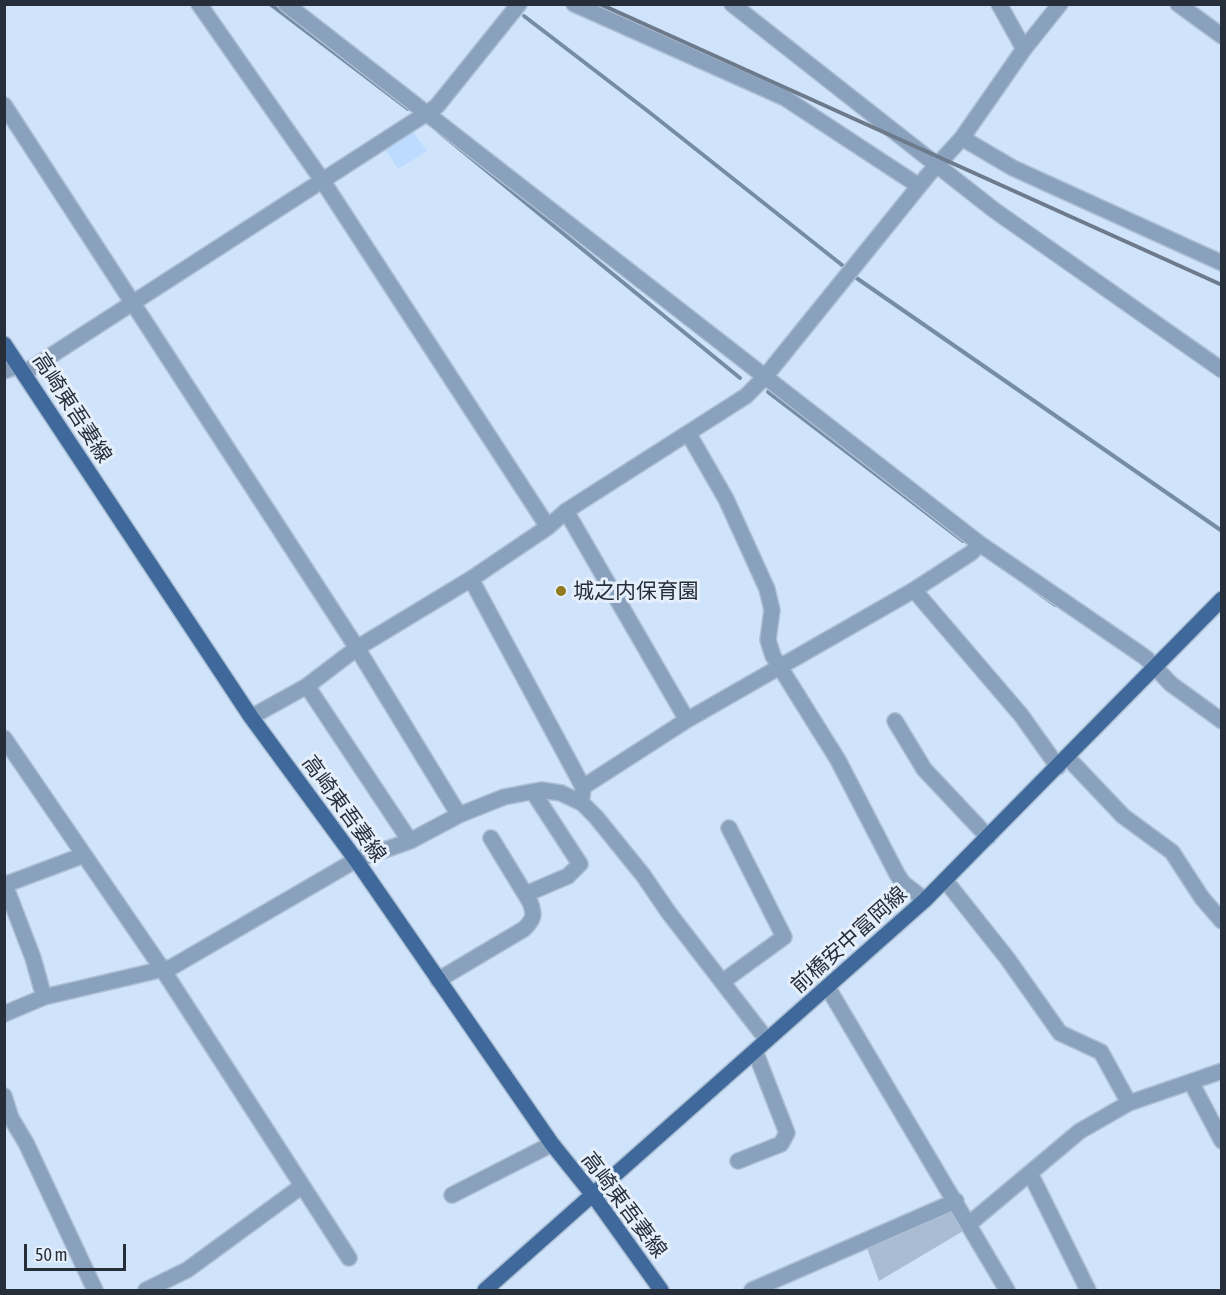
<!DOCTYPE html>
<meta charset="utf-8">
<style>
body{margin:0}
#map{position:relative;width:1226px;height:1295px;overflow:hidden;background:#cfe3fb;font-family:"Asap Condensed",sans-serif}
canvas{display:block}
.frame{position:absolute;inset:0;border:6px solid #252e39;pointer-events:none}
.scale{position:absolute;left:24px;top:1244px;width:102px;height:27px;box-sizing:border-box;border:3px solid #252e39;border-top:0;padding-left:8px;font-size:18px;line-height:21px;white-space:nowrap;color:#252e39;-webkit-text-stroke:4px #e5effb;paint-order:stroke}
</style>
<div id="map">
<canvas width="1226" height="1295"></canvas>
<div class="frame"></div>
<div class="scale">50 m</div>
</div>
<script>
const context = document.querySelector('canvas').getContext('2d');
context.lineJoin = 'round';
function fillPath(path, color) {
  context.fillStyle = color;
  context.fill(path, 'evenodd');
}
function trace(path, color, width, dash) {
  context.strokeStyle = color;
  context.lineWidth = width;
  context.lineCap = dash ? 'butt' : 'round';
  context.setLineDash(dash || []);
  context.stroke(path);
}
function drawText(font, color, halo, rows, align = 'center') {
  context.font = font + ' "Asap Condensed","Noto Sans JP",sans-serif';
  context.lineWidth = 6;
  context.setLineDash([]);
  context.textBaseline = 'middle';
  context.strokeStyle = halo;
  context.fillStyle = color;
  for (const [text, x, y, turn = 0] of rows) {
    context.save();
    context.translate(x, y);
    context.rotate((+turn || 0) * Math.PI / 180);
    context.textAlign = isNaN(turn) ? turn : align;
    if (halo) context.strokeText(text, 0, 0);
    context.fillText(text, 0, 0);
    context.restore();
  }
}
const built = new Path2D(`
 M 413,132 L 427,151 L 398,169 L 385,149 Z`);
const green = new Path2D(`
 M 953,1209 L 965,1230 L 879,1281 L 867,1248 Z`);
const stream = new Path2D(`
 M 270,4 L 408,109
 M 524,16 L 649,112 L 847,269
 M 439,132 L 740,378
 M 855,277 L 1222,531
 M 768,392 L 963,541
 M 1026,584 L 1055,605`);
const minor = new Path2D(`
 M 199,4 L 322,180 L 548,527
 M 286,4 L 980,544 L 1136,651 L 1146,658 L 1171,684 L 1222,721
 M 574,4 L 785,98 L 919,186
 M 732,4 L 994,210 L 1222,370
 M 999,4 L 1024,49
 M 1178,4 L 1222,36
 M 4,105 L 357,648 L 459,815
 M 962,138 L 1013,168 L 1222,263
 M 4,371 L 19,366
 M 24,373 L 427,113 L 437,106 L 519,4
 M 688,433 L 726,499 L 767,589 L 772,610 L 768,640 L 773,656 L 838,760 L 897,874 L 903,883 L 925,900
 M 566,511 L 687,720
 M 471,579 L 583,787 L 582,797
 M 914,590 L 1021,715 L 1058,767
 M 307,686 L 410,841
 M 251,717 L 307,686 L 357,648 L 471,579 L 548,527 L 566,511 L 746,396 L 764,378 L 928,175 L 962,138 L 1024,49 L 1060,4
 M 895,721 L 924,769 L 988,837
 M 4,738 L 163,970 L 349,1258
 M 1067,757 L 1123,816 L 1172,852 L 1202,898 L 1222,921
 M 583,787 L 687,720 L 914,590 L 971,553 L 980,544
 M 945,880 L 1007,958 L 1060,1033 L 1101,1052 L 1129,1103
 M 4,885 L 84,855
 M 5,885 L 33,958 L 44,997
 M 526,894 L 568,876 L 580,864 L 533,792
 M 438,980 L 524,929 C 534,919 535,915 530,902 L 491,838
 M 722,982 L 784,937 L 729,828
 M 828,988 L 1007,1290
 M 4,1014 L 44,997 L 172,967 L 356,860 L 410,841 L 459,815 L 504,797 L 541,790 L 561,793 L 582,803 L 596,817 L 643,875 L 669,913 L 767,1040
 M 1191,1082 L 1222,1141
 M 4,1096 L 11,1118 L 26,1143 L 95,1290
 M 738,1161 L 781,1144 L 787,1133 L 755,1051
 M 1030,1173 L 1088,1290
 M 452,1195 L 552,1144
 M 969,1224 L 1080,1131 L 1129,1103 L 1222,1071
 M 146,1290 L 187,1270 L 302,1186
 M 752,1290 L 956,1201`);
const major = new Path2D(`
 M 4,344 L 251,717 L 356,860 L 552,1144 L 593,1195 L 661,1290
 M 485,1290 L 925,900 L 1222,599`);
const rail = new Path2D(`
 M 600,4 L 1222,285`);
const markers = [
 [561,591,6,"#917a20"]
];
const streetNames = [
 ["高崎東吾妻線",72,408,57],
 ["高崎東吾妻線",344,809,54],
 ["前橋安中富岡線",849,940,-42],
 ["高崎東吾妻線",624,1205,53]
];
const poiNames = [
 ["城之内保育園",573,591]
];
fillPath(built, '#bddbfe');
fillPath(green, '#a9bcd2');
trace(stream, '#758ba6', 4);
trace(minor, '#adbfd4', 18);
trace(major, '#adbfd4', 18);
trace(minor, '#89a1bc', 15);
trace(major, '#3e699a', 15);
trace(rail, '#6d7a8b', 4);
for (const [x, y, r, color] of markers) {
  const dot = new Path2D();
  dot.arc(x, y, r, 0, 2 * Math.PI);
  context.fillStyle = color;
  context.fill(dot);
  trace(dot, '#e5effb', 2);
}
drawText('21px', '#252e39', '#e5effb', streetNames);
drawText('21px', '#252e39', '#e5effb', poiNames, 'left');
</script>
